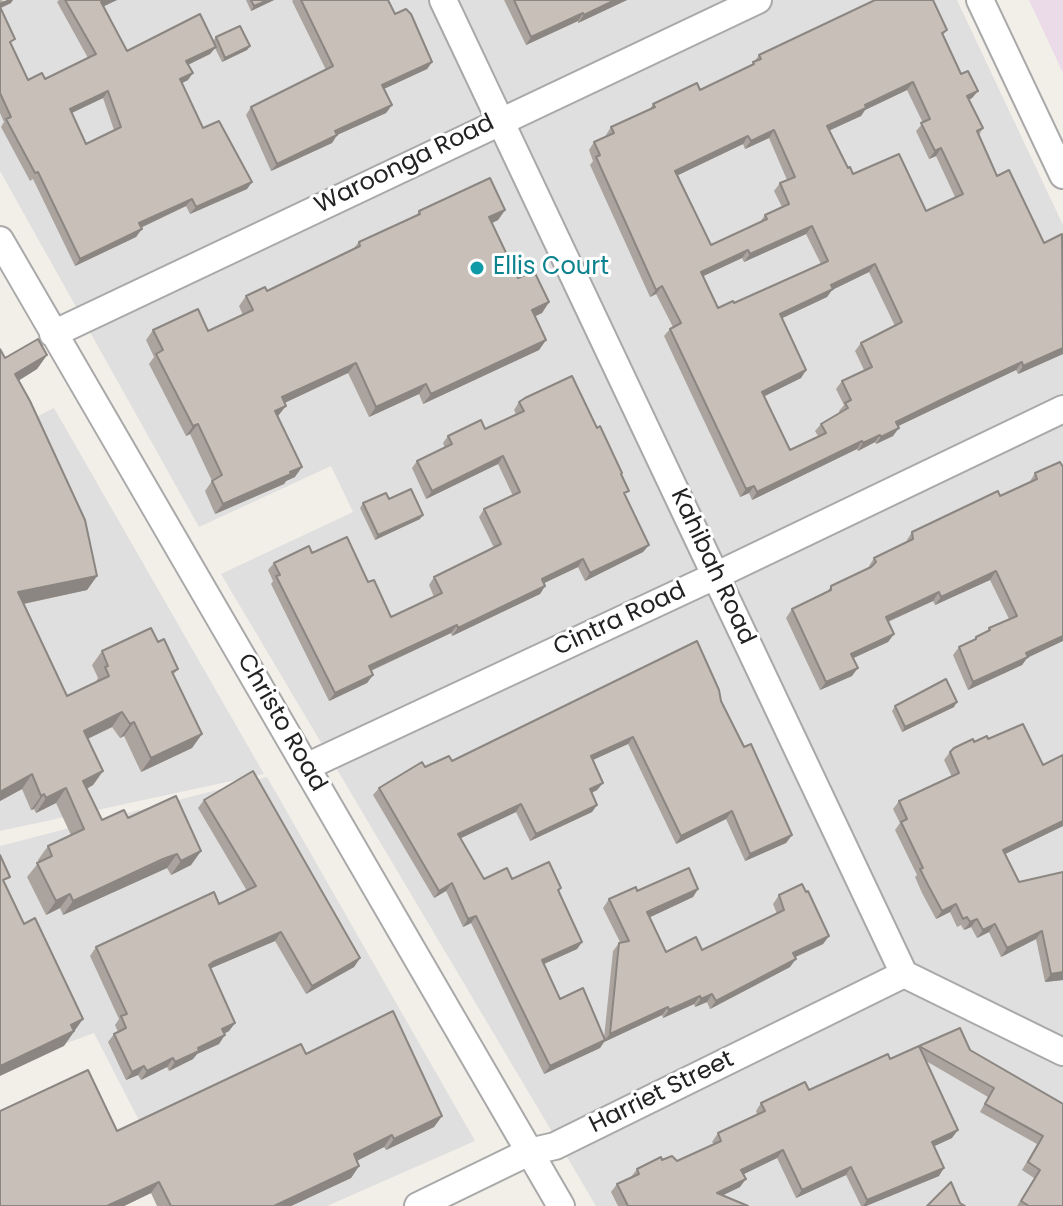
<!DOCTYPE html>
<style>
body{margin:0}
canvas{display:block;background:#f2efe9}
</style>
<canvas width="1063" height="1206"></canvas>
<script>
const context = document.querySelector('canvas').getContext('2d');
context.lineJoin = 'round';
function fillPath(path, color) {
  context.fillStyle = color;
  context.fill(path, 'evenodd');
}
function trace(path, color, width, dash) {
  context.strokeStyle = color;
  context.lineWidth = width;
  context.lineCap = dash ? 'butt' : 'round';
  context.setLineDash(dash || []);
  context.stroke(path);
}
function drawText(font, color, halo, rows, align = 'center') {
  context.font = font + ' Poppins,sans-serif';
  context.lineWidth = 6;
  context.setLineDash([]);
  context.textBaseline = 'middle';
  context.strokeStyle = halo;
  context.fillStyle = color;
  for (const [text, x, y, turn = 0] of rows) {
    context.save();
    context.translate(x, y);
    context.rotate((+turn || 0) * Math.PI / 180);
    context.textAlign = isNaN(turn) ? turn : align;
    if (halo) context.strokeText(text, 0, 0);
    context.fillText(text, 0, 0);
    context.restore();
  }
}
const residential = new Path2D(`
 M 0,0 L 957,0 L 1063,225 L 1063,1206 L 596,1206 L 221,574 L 353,512 L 331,466 L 199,527 L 0,171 Z
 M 54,408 L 264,774 L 0,831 L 0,435 Z
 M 267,777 L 475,1141 L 327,1206 L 183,1206 L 94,1033 L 0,1068 L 0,846 Z`);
const industrial = new Path2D(`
 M 1029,0 L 1063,0 L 1063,73 Z`);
const street = new Path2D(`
 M 443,0 L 904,974 L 1063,1052
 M 980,0 L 1063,175
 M 0,240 L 561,1206
 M 53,334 L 758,0
 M 306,767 L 717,575 L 1063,409
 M 418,1206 L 529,1152 L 555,1146 L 904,974`);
const wall = new Path2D(`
 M 0,0 L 11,3 L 1,8 L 11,45 L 28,80 L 45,79 L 88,58 L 57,2 L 59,0 L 117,0 L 104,6 L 127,51 L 213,41 L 216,37 L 250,46 L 247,50 L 222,62 L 215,48 L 210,54 L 188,65 L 188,80 L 182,83 L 203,128 L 252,182 L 247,189 L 190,214 L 186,206 L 141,228 L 136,237 L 75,266 L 33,179 L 30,181 L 1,127 L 4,122 L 0,113 ZM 103,98 L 114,130 L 86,144 L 72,113 Z
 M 246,0 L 274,0 L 251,11 Z
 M 293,0 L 388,0 L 395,14 L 432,62 L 427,69 L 384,89 L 392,105 L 386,113 L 337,135 L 332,143 L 271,171 L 246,115 L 251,107 L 326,70 L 292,1 Z
 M 504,0 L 627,0 L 578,23 L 578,21 L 526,45 Z
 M 947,30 L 943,35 L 961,74 L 978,91 L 972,98 L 969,100 L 983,128 L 979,135 L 1063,354 L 1018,374 L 1016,370 L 944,404 L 898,426 L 893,436 L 876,444 L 875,442 L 858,451 L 857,449 L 752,500 L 749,493 L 740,497 L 664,336 L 670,329 L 673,327 L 656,294 L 650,297 L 590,165 L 593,161 L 589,150 L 594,142 L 606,136 L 606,135 L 611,127 L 650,109 L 653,104 L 700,90 L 751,66 L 759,55 ZM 907,90 L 923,123 L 916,131 L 929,159 L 936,156 L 955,197 L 926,211 L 853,174 L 848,168 L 829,130 L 861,116 L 865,110 ZM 769,138 L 787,180 L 780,183 L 774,191 L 782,207 L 765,215 L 760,222 L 711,245 L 678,175 L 743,144 L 745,149 ZM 806,234 L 821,264 L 734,303 L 718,308 L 703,276 L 742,258 L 744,262 ZM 869,272 L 895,326 L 861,343 L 855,351 L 864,370 L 842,381 L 836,389 L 844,405 L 839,411 L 840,413 L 821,424 L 815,431 L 818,436 L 790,450 L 764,396 L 801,378 L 806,370 L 782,318 L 827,297 L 832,290 Z
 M 505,210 L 498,220 L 492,223 L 518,278 L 549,302 L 542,313 L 535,316 L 546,340 L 539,350 L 423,404 L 419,394 L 369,417 L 348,373 L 284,403 L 278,416 L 295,477 L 286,481 L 284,484 L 215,514 L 205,491 L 212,481 L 190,434 L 186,436 L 149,364 L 154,357 L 146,340 L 153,330 L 208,331 L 243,315 L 239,306 L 246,296 L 267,291 L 354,248 L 359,242 L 416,216 L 419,211 Z
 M 0,349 L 5,358 L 47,355 L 37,369 L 18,381 L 97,576 L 87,590 L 24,604 L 67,696 L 95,683 L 98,678 L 92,665 L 102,651 L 158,642 L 178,669 L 173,675 L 202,734 L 192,748 L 141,772 L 124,736 L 120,738 L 112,727 L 88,739 L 103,771 L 93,785 L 87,789 L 102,820 L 128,818 L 201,851 L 191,865 L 171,875 L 167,868 L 63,915 L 60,908 L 46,915 L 27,877 L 39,862 L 38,860 L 48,846 L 71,835 L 56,803 L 36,813 L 34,809 L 31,810 L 22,789 L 0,801 Z
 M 519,402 L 597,428 L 622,473 L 621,475 L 625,496 L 649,545 L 643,552 L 585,581 L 578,567 L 544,583 L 545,586 L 540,594 L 452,636 L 451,633 L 371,671 L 373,675 L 367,683 L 329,701 L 271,584 L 273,581 L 268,570 L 274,563 L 312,553 L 368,582 L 391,617 L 434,597 L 429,585 L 434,577 L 494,548 L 479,517 L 484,509 L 513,496 L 498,464 L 426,499 L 412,468 L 417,461 L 445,448 L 443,443 L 448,436 L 485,429 L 516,414 L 514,410 Z
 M 1060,462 L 1027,658 L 1022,665 L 968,690 L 953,655 L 959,647 L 973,641 L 976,637 L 987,632 L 989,628 L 1009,619 L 990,580 L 935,605 L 933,601 L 888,622 L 894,634 L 888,642 L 853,658 L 852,676 L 820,690 L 786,618 L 792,609 L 827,592 L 831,586 L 869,568 L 869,566 L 874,558 L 907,542 L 907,540 L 912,532 L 1029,483 L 1035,473 Z
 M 389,499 L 420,519 L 375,540 L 360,508 L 363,503 Z
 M 721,701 L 792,835 L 786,843 L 745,861 L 726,819 L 676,844 L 628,744 L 593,760 L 603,783 L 597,790 L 592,793 L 597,805 L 592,812 L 530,841 L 516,812 L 460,838 L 484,879 L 512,879 L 561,888 L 559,891 L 582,942 L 577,949 L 544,964 L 560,999 L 604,1038 L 613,951 L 620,942 L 603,908 L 609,899 L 637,891 L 698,889 L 693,897 L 650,917 L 666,952 L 702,950 L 777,914 L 773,904 L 779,895 L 829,936 L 823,944 L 795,957 L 790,967 L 710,1009 L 707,1002 L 695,1007 L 694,1004 L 663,1018 L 662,1015 L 604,1042 L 600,1048 L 544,1074 L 471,923 L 463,927 L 446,891 L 434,898 L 373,795 L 379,788 L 425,767 Z
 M 895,706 L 954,707 L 902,732 L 892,711 Z
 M 988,739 L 1043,765 L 1063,755 L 1063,826 L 1005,854 L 1019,882 L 1063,980 L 1045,982 L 1036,939 L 1001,957 L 989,932 L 977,938 L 971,927 L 964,930 L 961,925 L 957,927 L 950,912 L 936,919 L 922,893 L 915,877 L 917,875 L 895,830 L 900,823 L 893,809 L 899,801 L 952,777 L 944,760 L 950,752 L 974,742 Z
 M 204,800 L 360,958 L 354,967 L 306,994 L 275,941 L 211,968 L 235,1023 L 229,1031 L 224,1034 L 219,1044 L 197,1054 L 193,1059 L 169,1071 L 167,1067 L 141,1080 L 138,1075 L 126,1080 L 108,1042 L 114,1034 L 118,1032 L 115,1025 L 119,1019 L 90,956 L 96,947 L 219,904 L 247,891 L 198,808 Z
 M 960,1028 L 970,1050 L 1063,1104 L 1063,1206 L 1017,1206 L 1034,1178 L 1022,1170 L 1037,1144 L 980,1112 L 988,1097 L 926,1061 L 952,1138 L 934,1146 L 939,1176 L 866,1206 L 861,1206 L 846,1175 L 796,1198 L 777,1158 L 743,1174 L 740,1187 L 723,1195 L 748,1206 L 618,1206 L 611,1192 L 617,1184 L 631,1177 L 637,1169 L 662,1160 L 677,1161 L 714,1144 L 712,1142 L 718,1133 L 757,1114 L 756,1111 L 761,1103 L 809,1090 L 890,1059 Z
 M 306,1054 L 442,1116 L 434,1127 L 386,1150 L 384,1147 L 357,1161 L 359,1166 L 351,1178 L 291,1206 L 157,1206 L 151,1193 L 124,1206 L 0,1206 L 117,1131 Z`);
const shadedWall = new Path2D(`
 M 7,0 L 13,0 L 11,3 L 0,8 L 0,3 Z
 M 106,0 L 117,0 L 96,10 L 101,2 Z
 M 268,0 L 274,0 L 251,11 L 254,6 Z
 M 615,0 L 627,0 L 578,23 L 584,15 Z
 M 583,13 L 578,21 L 526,45 L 531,37 Z
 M 250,46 L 247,50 L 222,62 L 225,58 Z
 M 216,47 L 210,54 L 181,68 L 186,61 Z
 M 432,62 L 427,69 L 377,92 L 382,85 Z
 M 193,73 L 188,80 L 174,87 L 180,79 Z
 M 913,82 L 907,90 L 865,110 L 861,116 L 822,134 L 827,126 L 865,105 Z
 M 108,91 L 103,98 L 65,116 L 70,109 Z
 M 978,91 L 972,98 L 962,104 L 967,96 Z
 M 392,105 L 386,113 L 337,135 L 332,143 L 271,171 L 277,164 L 335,131 Z
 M 774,130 L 769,138 L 745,149 L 751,141 Z
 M 748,136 L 743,144 L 670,179 L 675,171 Z
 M 941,148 L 936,156 L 929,159 L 935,151 Z
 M 252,182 L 247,189 L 190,214 L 196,207 Z
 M 192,199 L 186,206 L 133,231 L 139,223 Z
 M 505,210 L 498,220 L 482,228 L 489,217 Z
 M 812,226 L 806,234 L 744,262 L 750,254 Z
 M 142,229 L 136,237 L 75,266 L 80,259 Z
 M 748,250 L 742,258 L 695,280 L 701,272 Z
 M 875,264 L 869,272 L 832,290 L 827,297 L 774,322 L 780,314 L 831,285 Z
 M 662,286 L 656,294 L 650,297 L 656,290 Z
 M 549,302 L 542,313 L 525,321 L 532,310 Z
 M 546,340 L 539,350 L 423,404 L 431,394 Z
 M 1063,348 L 1063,354 L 1018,374 L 1023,366 Z
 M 47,355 L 37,369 L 5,389 L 15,374 Z
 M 1022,362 L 1016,370 L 890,430 L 896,422 Z
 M 356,363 L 348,373 L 274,408 L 282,397 Z
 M 806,370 L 801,378 L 757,400 L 762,392 Z
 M 426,384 L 419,394 L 369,417 L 376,407 Z
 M 286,406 L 278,416 L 268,421 L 275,411 Z
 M 198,424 L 190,434 L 186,436 L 193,426 Z
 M 899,428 L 893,436 L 876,444 L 881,437 Z
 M 880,435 L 875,442 L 858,451 L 863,443 Z
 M 862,441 L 857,449 L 752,500 L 757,492 Z
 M 503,456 L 498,464 L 426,499 L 432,491 Z
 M 302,467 L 295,477 L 286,481 L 284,484 L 215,514 L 223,504 Z
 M 754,486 L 749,493 L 740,497 L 746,489 Z
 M 423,515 L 420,519 L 375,540 L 378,535 Z
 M 649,545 L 643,552 L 585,581 L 590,573 Z
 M 583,559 L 578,567 L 536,587 L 542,579 Z
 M 996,571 L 990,580 L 935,605 L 941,597 Z
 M 97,576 L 87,590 L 8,607 L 18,592 Z
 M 545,586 L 540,594 L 452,636 L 458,628 Z
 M 939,592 L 933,601 L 880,625 L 886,617 Z
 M 457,625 L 451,633 L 363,674 L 369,666 Z
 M 894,634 L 888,642 L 845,662 L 851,654 Z
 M 1063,636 L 1063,641 L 1027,658 L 1022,665 L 968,690 L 973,682 L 1026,653 Z
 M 858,668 L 852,676 L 820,690 L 826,682 Z
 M 373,675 L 367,683 L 329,701 L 335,693 Z
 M 957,702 L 954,707 L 902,732 L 905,727 Z
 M 122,712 L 112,727 L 74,745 L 84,731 Z
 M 134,722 L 124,736 L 120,738 L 130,724 Z
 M 202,734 L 192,748 L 141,772 L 151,758 Z
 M 633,737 L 628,744 L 586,763 L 591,756 Z
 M 103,771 L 93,785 L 73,795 L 83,781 Z
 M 32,774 L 22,789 L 0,801 L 0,792 Z
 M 603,783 L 597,790 L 584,796 L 590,789 Z
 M 66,788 L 56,803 L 36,813 L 46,798 Z
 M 44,794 L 34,809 L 31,810 L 41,796 Z
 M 521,804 L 516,812 L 453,842 L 458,834 Z
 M 597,805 L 592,812 L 530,841 L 536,834 Z
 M 732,811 L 726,819 L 676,844 L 681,836 Z
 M 1063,821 L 1063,826 L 997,858 L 1003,850 Z
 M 792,835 L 786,843 L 745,861 L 750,854 Z
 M 201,851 L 191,865 L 171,875 L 181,861 Z
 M 177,854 L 167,868 L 63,915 L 73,901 Z
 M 452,883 L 446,891 L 434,898 L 439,891 Z
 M 698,889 L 693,897 L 642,921 L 647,912 Z
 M 70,894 L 60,908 L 46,915 L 56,901 Z
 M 956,904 L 950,912 L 936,919 L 942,911 Z
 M 476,916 L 471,923 L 463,927 L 468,919 Z
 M 977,919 L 971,927 L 964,930 L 970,922 Z
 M 995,924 L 989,932 L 977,938 L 983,930 Z
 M 1042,931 L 1036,939 L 1001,957 L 1007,948 Z
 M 281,932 L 275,941 L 207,970 L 213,962 Z
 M 829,936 L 823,944 L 787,961 L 793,953 Z
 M 582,942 L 577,949 L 537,967 L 542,960 Z
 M 360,958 L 354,967 L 306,994 L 312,986 Z
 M 796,959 L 790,967 L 710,1009 L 716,1001 Z
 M 1063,972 L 1063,980 L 1045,982 L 1051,974 Z
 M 712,994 L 707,1002 L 695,1007 L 701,999 Z
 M 700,996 L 694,1004 L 663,1018 L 669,1010 Z
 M 668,1007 L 662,1015 L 604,1042 L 600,1048 L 544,1074 L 550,1066 L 605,1040 L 610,1034 Z
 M 83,1019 L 64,1046 L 0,1076 L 0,1066 Z
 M 235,1023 L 229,1031 L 216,1037 L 222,1029 Z
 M 225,1035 L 219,1044 L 197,1054 L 193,1059 L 169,1071 L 175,1062 L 198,1048 Z
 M 173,1058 L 167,1067 L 141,1080 L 147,1071 Z
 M 144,1066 L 138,1075 L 126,1080 L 132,1072 Z
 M 442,1116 L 434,1127 L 386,1150 L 394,1139 Z
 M 958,1130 L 952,1138 L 926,1150 L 932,1142 Z
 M 392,1135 L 384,1147 L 346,1166 L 354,1154 Z
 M 783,1150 L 777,1158 L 736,1178 L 741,1170 Z
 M 359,1166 L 351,1178 L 291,1206 L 274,1206 Z
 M 851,1167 L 846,1175 L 796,1198 L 802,1190 Z
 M 944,1168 L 939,1176 L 866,1206 L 863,1206 L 867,1200 Z
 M 746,1179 L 740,1187 L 711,1201 L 717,1193 Z
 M 159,1182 L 151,1193 L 124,1206 L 107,1206 Z`);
const building = new Path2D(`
 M 65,0 L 106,0 L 101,2 L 127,51 L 200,14 L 216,47 L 186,61 L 193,73 L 180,79 L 203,128 L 219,121 L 252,182 L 196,207 L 192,199 L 139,223 L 142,229 L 80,259 L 38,172 L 35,173 L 6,119 L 11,117 L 0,93 L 0,7 L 15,39 L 10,42 L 28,80 L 42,73 L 45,79 L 96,54 ZM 108,91 L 121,127 L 86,144 L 70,109 Z
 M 251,0 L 268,0 L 254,6 Z
 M 301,0 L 388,0 L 395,14 L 406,9 L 411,14 L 432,62 L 382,85 L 392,105 L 335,131 L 337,135 L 277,164 L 251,107 L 333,66 Z
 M 514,0 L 615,0 L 584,15 L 583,13 L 531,37 Z
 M 875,0 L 933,0 L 947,30 L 942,33 L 961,74 L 968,71 L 978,91 L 967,96 L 983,128 L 977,131 L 997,176 L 1009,170 L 1044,243 L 1062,234 L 1063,348 L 1023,366 L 1022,362 L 949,396 L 896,422 L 899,428 L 881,437 L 880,435 L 863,443 L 862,441 L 757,492 L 754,486 L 746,489 L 670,329 L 681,323 L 662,286 L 656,290 L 596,157 L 600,155 L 594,142 L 614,133 L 611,127 L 655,107 L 653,104 L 697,83 L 700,90 L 754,64 L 753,62 L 761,59 L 759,55 ZM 913,82 L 930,119 L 921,123 L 935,151 L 941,148 L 963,194 L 926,211 L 899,154 L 853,174 L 850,167 L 848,168 L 827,126 L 866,108 L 865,105 ZM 774,130 L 795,177 L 780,183 L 789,204 L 765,215 L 767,219 L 711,245 L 675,171 L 748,136 L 751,141 ZM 812,226 L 828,261 L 734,303 L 733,301 L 718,308 L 701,272 L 748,250 L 750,254 ZM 875,264 L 902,322 L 861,343 L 872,367 L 842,381 L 851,400 L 845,403 L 848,408 L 821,424 L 826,433 L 790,450 L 762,392 L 806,370 L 780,314 L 833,289 L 831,285 Z
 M 240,26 L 250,46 L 225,58 L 216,37 Z
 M 490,178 L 505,210 L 489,217 L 518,278 L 534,271 L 549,302 L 532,310 L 546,340 L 431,394 L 426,384 L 376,407 L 356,363 L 282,397 L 286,406 L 275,411 L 302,467 L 290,472 L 291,474 L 223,504 L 212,481 L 222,475 L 198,424 L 193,426 L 156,354 L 163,350 L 153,330 L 198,309 L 208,331 L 253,310 L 246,296 L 265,287 L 267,291 L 360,246 L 359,242 L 420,214 L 419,211 Z
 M 38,339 L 47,355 L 15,374 L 30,401 L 85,520 L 97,576 L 18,592 L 67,696 L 109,676 L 105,667 L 108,666 L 102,651 L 151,628 L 158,642 L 164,639 L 178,669 L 172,672 L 202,734 L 151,758 L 134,722 L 130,724 L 122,712 L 84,731 L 103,771 L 83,781 L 102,820 L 124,810 L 128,818 L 176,796 L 201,851 L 181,861 L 177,854 L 163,859 L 73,901 L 70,894 L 56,901 L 37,863 L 52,856 L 48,846 L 84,829 L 66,788 L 46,798 L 44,794 L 41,796 L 32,774 L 0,792 L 0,349 L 5,358 Z
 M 572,376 L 597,428 L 600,426 L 622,473 L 621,474 L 629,491 L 624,493 L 649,545 L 590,573 L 583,559 L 542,579 L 545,586 L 458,628 L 457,625 L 369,666 L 373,675 L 335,693 L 276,576 L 280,575 L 274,563 L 309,546 L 312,553 L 347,537 L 368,582 L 374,580 L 391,617 L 442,593 L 434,577 L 501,544 L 484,509 L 520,492 L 503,456 L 432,491 L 417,461 L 452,444 L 448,436 L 481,420 L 485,429 L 524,411 L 519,402 L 525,398 Z
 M 1060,462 L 1063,467 L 1063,636 L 1026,653 L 1028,657 L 973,682 L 959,647 L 976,639 L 976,637 L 990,630 L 989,628 L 1017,616 L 996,571 L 941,597 L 939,592 L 886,617 L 894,634 L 851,654 L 858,668 L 826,682 L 792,609 L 831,590 L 831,586 L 871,567 L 876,562 L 874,558 L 913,539 L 912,532 L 998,491 L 1000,496 L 1037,479 L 1035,473 Z
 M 411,489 L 423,515 L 378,535 L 363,503 L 386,493 L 389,499 Z
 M 697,641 L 719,690 L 721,701 L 744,747 L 751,744 L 792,835 L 750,854 L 732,811 L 681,836 L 633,737 L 591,756 L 603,783 L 590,789 L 597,805 L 536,834 L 521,804 L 458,834 L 484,879 L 507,868 L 512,879 L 549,862 L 561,888 L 558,890 L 582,942 L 542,960 L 560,999 L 583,988 L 605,1040 L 550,1066 L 476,916 L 468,919 L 452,883 L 439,891 L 379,788 L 422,762 L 425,767 L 449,756 L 452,761 Z
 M 946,679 L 957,702 L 905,727 L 895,706 Z
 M 1023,724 L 1043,765 L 1063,755 L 1063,821 L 1003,850 L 1019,882 L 1063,872 L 1063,972 L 1051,974 L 1042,931 L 1007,948 L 995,924 L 983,930 L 977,919 L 970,922 L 967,917 L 963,919 L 956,904 L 942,911 L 928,885 L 920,869 L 923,868 L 901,822 L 907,819 L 899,801 L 959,773 L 950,752 L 954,748 L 973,739 L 974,742 L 987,736 L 988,739 Z
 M 253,771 L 360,958 L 312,986 L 281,932 L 213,962 L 209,965 L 235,1023 L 222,1029 L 225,1035 L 198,1048 L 199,1051 L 175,1062 L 173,1058 L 147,1071 L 144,1066 L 132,1072 L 114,1034 L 126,1028 L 121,1016 L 127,1014 L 96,947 L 214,892 L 219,904 L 256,886 L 204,800 Z
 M 0,855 L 10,877 L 3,880 L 24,924 L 35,918 L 83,1019 L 71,1025 L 74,1031 L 0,1066 Z
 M 689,868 L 698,889 L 647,912 L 666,952 L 696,937 L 702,950 L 784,910 L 779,895 L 802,884 L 806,892 L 808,891 L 829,936 L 793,953 L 796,959 L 716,1001 L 712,994 L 701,999 L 700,996 L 669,1010 L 668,1007 L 610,1034 L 619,943 L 629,941 L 609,899 L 636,887 L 637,891 Z
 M 393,1011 L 442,1116 L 394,1139 L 392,1135 L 354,1154 L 359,1166 L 274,1206 L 171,1206 L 159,1182 L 107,1206 L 0,1206 L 0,1111 L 88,1070 L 117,1131 L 301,1044 L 306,1054 Z
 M 960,1028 L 970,1050 L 1063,1104 L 1063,1206 L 1029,1206 L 1021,1201 L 1040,1170 L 1028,1162 L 1043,1136 L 985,1104 L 994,1088 L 919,1046 Z
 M 919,1046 L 958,1130 L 932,1142 L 944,1168 L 867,1200 L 851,1167 L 802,1190 L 783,1150 L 741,1170 L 746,1179 L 717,1193 L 748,1206 L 628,1206 L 617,1184 L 639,1174 L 637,1169 L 661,1157 L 662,1160 L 672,1156 L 677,1161 L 721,1141 L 718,1133 L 765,1111 L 761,1103 L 805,1082 L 809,1090 L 888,1054 L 890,1059 Z
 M 951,1182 L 960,1203 L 965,1206 L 927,1206 Z`);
const markers = [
 [477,268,8,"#0f9aa8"]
];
const streetNames = [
 ["Waroonga Road",405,165,-26],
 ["Kahibah Road",712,567,65],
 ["Cintra Road",620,620,-25],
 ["Christo Road",281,723,60],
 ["Harriet Street",662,1093,-26]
];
const cultureNames = [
 ["Ellis Court",493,268]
];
fillPath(residential, '#e0dfdf');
fillPath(industrial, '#ebdbe8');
trace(street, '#a9a9a9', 30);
trace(street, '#fff', 26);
fillPath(wall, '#aba49e');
fillPath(shadedWall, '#8b8681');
fillPath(building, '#c7bfb8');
trace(building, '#8b8681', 2);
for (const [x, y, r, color] of markers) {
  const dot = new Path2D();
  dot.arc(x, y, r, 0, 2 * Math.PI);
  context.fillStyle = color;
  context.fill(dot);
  trace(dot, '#fff', 3);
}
drawText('24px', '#222', '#fff', streetNames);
drawText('24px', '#0d838f', '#fff', cultureNames, 'left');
</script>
